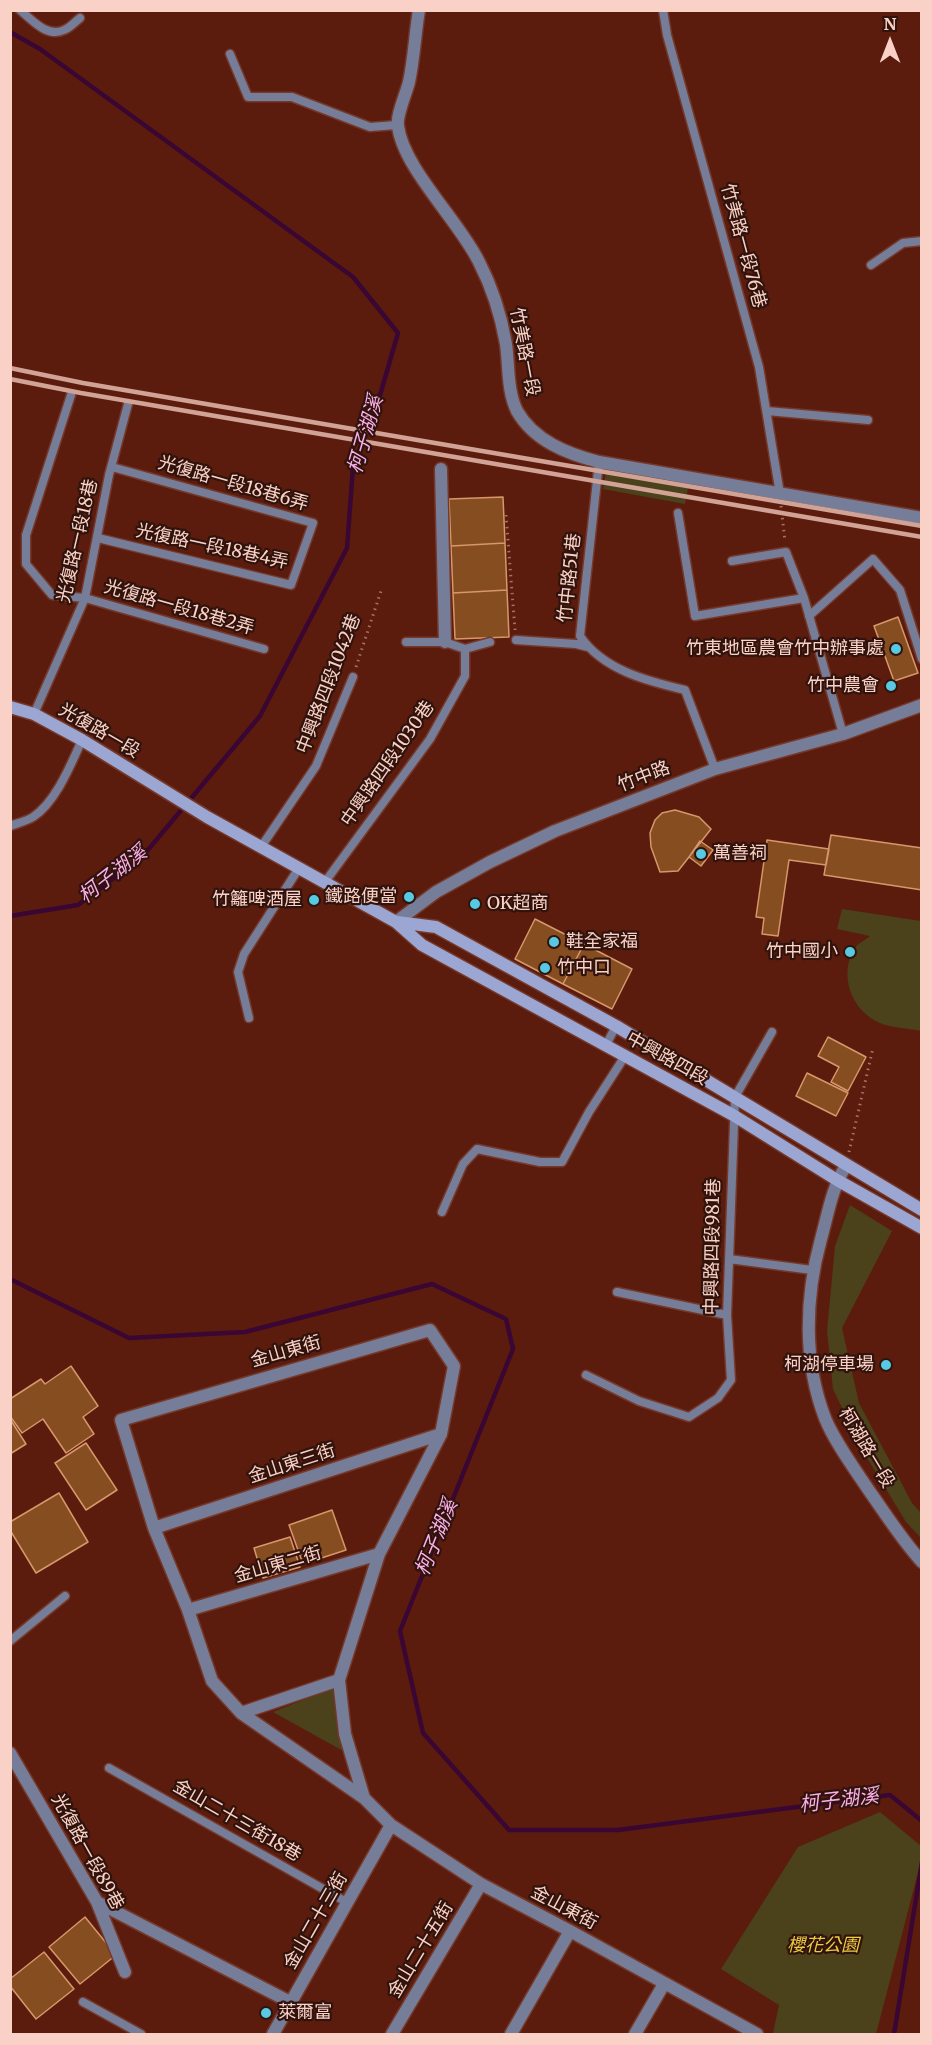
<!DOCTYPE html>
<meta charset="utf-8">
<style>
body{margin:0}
#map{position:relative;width:932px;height:2045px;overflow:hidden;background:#5c1c0d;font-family:Merriweather,serif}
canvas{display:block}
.frame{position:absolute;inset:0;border:12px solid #fad1c6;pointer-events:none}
.north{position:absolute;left:860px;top:12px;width:60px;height:60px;-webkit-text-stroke:4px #2f130c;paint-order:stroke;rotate:0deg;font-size:16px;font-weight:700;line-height:24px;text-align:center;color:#fad1c6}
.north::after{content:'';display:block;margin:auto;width:21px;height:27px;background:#fad1c6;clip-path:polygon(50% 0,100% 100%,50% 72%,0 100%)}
</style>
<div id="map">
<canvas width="932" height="2045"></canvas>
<div class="frame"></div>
<div class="north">N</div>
</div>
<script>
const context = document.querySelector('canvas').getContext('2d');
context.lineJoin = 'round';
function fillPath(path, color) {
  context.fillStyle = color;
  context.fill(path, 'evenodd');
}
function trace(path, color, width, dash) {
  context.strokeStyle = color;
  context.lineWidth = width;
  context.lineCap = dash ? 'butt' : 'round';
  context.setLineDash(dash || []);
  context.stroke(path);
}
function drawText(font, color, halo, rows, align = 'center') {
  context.font = font + ' Merriweather,"Noto Sans TC",serif';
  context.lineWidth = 4.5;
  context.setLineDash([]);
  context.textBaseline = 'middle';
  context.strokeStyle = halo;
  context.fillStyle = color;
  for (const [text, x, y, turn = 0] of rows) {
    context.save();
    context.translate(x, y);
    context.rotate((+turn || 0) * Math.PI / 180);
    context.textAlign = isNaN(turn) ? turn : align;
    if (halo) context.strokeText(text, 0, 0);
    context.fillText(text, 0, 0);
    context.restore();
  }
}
const green = new Path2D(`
 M 609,457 L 691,472 L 685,504 L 603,489 Z
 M 842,909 L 921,921 L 921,1031 C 908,1028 892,1028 880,1023 C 851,1011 838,974 855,948 C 858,943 866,940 870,936 L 837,929 Z
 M 850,1205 L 892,1231 L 842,1328 L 859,1403 L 912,1503 L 921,1513 L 921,1538 L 906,1522 L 863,1451 L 833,1389 L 827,1331 L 835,1246 Z
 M 335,1687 L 345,1752 L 273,1712 Z
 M 880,1812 L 921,1846 L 922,1857 L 876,2034 L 775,2034 L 773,2033 L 779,2005 L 721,1969 L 798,1847 Z`);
const stream = new Path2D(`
 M 10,32 L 40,49 L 353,277 L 398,333 L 376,409 L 353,467 L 347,548 L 260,716 L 142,857 L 78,905 L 10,916
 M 10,1279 L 129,1338 L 245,1332 L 432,1284 L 506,1319 L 513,1349 L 400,1631 L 423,1733 L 509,1830 L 618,1830 L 890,1795 L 922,1821
 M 894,2034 L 922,1862`);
const building = new Path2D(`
 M 503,497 L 505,543 L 451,546 L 449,499 Z
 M 505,543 L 507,590 L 453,593 L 451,546 Z
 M 507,590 L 509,637 L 455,639 L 453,593 Z
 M 898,617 L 918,673 L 894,681 L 874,626 Z
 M 675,810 L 699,817 L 711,829 L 678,871 L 660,872 L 651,847 L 650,833 L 655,820 L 662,813 Z
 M 831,835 L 922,848 L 922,890 L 824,875 Z
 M 767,840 L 829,849 L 826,865 L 789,860 L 778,936 L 762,934 L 764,918 L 756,917 Z
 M 700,841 L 713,850 L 701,866 L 689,857 Z
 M 535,919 L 584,944 L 563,984 L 515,959 Z
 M 584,944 L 632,969 L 612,1009 L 563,984 Z
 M 828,1037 L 866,1057 L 848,1091 L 831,1082 L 839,1067 L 818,1056 Z
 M 807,1073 L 848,1093 L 836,1116 L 796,1096 Z
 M 71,1366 L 98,1406 L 83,1417 L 94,1434 L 66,1453 L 43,1419 L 22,1433 L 10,1416 L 10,1399 L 41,1379 L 45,1384 Z
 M 10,1419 L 26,1444 L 10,1454 Z
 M 86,1443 L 117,1490 L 86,1510 L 55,1463 Z
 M 59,1493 L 88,1542 L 36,1573 L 10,1530 L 10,1522 Z
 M 332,1510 L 346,1550 L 303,1564 L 289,1525 Z
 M 290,1537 L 300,1567 L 263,1578 L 254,1548 Z
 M 85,1917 L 116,1955 L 80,1984 L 49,1947 Z
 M 44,1952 L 74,1989 L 36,2019 L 10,1986 L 10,1979 Z`);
const path = new Path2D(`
 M 781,506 L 785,541
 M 506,515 L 515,630
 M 356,667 L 381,591
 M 849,1152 L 873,1048`);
const service = new Path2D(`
 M 20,10 C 32,20 47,38 64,30 C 70,28 76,21 80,18
 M 663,10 L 667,35 L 759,367 L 780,494
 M 230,54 L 248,97 L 292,97 L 370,127 L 397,125
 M 871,265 L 903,243 L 922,241
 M 71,395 L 26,535 L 26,564 L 52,595 L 85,598 L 264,649
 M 767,411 L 868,420
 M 599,462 L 580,636 C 603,670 647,681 685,690 L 715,769
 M 678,513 L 695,616 L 804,598
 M 98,538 L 291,585 L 313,523 L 112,467
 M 732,561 L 786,552 L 804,598 L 843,734
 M 809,616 L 873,559 L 900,590 L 922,659
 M 516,640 L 576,644 L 588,647
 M 465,649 L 490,642
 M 34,714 L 85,598 L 109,475 L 128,404
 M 10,826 C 18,823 27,821 33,817 C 56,802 71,764 82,740
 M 261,847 L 316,766 L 353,677
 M 325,882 L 430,739 L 465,676 L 465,649 L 445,642 L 406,642
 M 249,1018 L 238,972 L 244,954 L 299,868
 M 606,1045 L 616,1026
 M 442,1212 L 463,1164 L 477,1149 L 540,1162 L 562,1162 L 589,1112 L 625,1056
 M 729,1259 L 812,1270
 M 617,1292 L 727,1315
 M 586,1375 L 639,1401 L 689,1417 L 718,1398 L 731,1380 L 727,1315 L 735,1097 L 772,1032
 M 10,1641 L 65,1596
 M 109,1768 L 348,1903
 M 83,2002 L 141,2034`);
const minor = new Path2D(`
 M 419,10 C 415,34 414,59 409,82 C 406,94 396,116 398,126 C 403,168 460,222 479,262 C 492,287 501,316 506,344 C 509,365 507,391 517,411 C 534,441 568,454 599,462 L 922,518
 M 441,469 L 445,642
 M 846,1166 C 832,1187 828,1214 821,1239 C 805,1297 803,1361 825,1418 C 834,1441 856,1471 870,1492 C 887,1516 902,1540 922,1562
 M 154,1528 L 441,1434
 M 188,1610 L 379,1554
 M 241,1713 L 339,1680
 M 10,1753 L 97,1902 L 125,1972
 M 364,1798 L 241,1713 L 212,1681 L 188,1610 L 154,1528 L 121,1420 L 430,1330 L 454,1366 L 441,1434 L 379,1554 L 339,1680 L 345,1734 L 364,1798 L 391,1825 L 481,1884 L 570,1931 L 757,2034
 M 97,1902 L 290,2002
 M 273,2034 L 391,1825
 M 392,2034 L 481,1884
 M 511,2034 L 570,1931
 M 635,2034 L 664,1984`);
const tertiary = new Path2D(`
 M 396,922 L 436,892 L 490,862 L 555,831 L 715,769 L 843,734 L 922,705`);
const secondary = new Path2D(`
 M 10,707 L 34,714 L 82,740 L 207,817 L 396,922 L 422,945 L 733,1115 L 837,1180 L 922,1228
 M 397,922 L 436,927 L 616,1026 L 922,1210`);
const rail = new Path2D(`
 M 10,368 L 83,383 L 922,526
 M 10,379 L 81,393 L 922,537`);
const markers = [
 [896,649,6,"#57c9e2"],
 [891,686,6,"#57c9e2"],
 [701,854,6,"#57c9e2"],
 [409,897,6,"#57c9e2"],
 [314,900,6,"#57c9e2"],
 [475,904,6,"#57c9e2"],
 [554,942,6,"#57c9e2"],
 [850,952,6,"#57c9e2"],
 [545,968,6,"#57c9e2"],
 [886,1365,6,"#57c9e2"],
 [266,2013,6,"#57c9e2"]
];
const streetNames = [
 ["竹美路一段76巷",743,246,75],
 ["竹美路一段",524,352,79],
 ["光復路一段18巷6弄",233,484,16],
 ["光復路一段18巷",78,541,-77],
 ["光復路一段18巷4弄",212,547,12],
 ["竹中路51巷",570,578,-84],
 ["光復路一段18巷2弄",179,608,16],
 ["中興路四段1042巷",329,684,-69],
 ["光復路一段",99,731,30],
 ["中興路四段1030巷",388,764,-55],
 ["竹中路",644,777,-21],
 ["中興路四段",667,1059,29],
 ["中興路四段981巷",713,1247,-89],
 ["金山東街",286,1352,-16],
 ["柯湖路一段",866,1448,59],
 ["金山東三街",292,1464,-18],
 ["金山東二街",278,1565,-16],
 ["金山二十三街18巷",237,1821,30],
 ["光復路一段89巷",87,1852,61],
 ["金山東街",564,1908,28],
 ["金山二十三街",316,1921,-60],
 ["金山二十五街",421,1950,-59]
];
const poiNames = [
 ["竹東地區農會竹中辦事處",884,649],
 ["竹中農會",879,686],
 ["萬善祠",713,854,"left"],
 ["鐵路便當",397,897],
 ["竹籬啤酒屋",302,900],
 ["OK超商",487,904,"left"],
 ["鞋全家福",566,942,"left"],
 ["竹中國小",838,952],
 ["竹中口",557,968,"left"],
 ["柯湖停車場",874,1365],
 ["萊爾富",278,2013,"left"]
];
const parkNames = [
 ["櫻花公園",823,1946]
];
const waterNames = [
 ["柯子湖溪",366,435,-74],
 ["柯子湖溪",113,875,-38],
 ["柯子湖溪",437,1538,-68],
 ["柯子湖溪",839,1801,-7]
];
fillPath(green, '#4b411b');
trace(stream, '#3a0633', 4.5);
fillPath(building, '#864d21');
trace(building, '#d7976b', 1.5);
trace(service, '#75392b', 11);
trace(minor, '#75392b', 15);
trace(tertiary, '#75392b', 15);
trace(secondary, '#75392b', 15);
trace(path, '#a77265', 3, [1.5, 4.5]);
trace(service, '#767d99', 8);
trace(minor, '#767d99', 12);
trace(tertiary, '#767d99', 12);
trace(secondary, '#9ba6d2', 12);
trace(rail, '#d1a296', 4.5);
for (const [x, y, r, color] of markers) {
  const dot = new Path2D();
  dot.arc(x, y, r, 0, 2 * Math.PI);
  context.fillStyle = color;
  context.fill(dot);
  trace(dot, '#2f130c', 2);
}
drawText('18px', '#fad1c6', '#2f130c', streetNames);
drawText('18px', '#fad1c6', '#2f130c', poiNames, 'right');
drawText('italic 18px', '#edcb42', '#2f130c', parkNames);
drawText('italic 20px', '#faafea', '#2f130c', waterNames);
</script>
